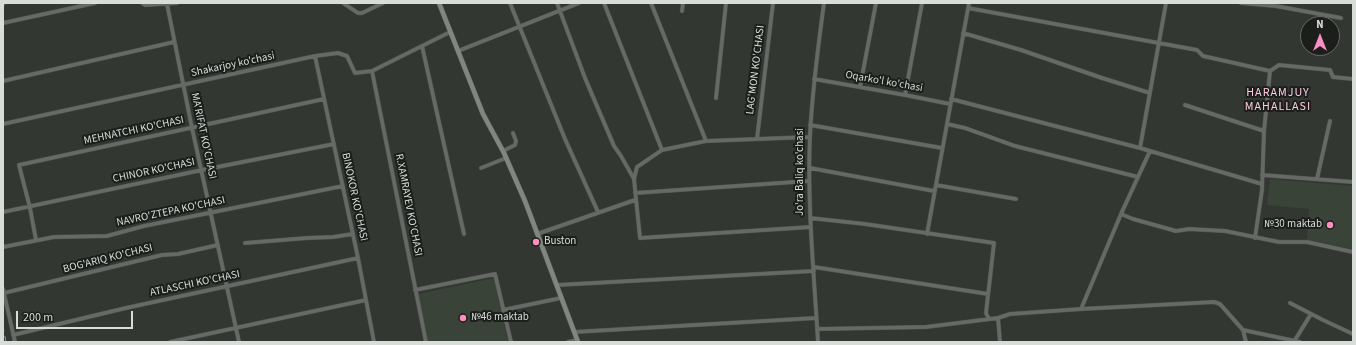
<!DOCTYPE html>
<meta charset="utf-8">
<style>
body{margin:0}
#map{position:relative;width:1356px;height:345px;overflow:hidden;background:#323831;font-family:"Source Sans 3",sans-serif}
canvas{display:block}
.frame{position:absolute;inset:0;border:4px solid #d9ddd9;pointer-events:none}
.north{position:absolute;left:1300px;top:16px;width:40px;height:40px;box-sizing:border-box;background:#1b1e1b;border:1px solid #676a67;border-radius:50%;rotate:0deg;font-size:11px;font-weight:700;line-height:16px;text-align:center;color:#d9ddd9}
.north::after{content:'';display:block;margin:auto;width:14px;height:18px;background:#fd8ec1;clip-path:polygon(50% 0,100% 100%,50% 72%,0 100%)}
.scale{position:absolute;left:16px;top:311px;width:117px;height:18px;box-sizing:border-box;border:2px solid #d9ddd9;border-top:0;padding-left:5px;font-size:12px;line-height:14px;white-space:nowrap;color:#d9ddd9;-webkit-text-stroke:3px #1b1e1b;paint-order:stroke}
</style>
<div id="map">
<canvas width="1356" height="345"></canvas>
<div class="frame"></div>
<div class="north">N</div>
<div class="scale">200 m</div>
</div>
<script>
const context = document.querySelector('canvas').getContext('2d');
context.lineJoin = 'round';
function fillPath(path, color) {
  context.fillStyle = color;
  context.fill(path, 'evenodd');
}
function trace(path, color, width, dash) {
  context.strokeStyle = color;
  context.lineWidth = width;
  context.lineCap = dash ? 'butt' : 'round';
  context.setLineDash(dash || []);
  context.stroke(path);
}
function drawText(font, color, halo, rows, align = 'center') {
  context.font = font + ' "Source Sans 3",sans-serif';
  context.lineWidth = 4;
  context.setLineDash([]);
  context.textBaseline = 'middle';
  context.strokeStyle = halo;
  context.fillStyle = color;
  for (const [text, x, y, turn = 0] of rows) {
    context.save();
    context.translate(x, y);
    context.rotate((+turn || 0) * Math.PI / 180);
    context.textAlign = isNaN(turn) ? turn : align;
    if (halo) context.strokeText(text, 0, 0);
    context.fillText(text, 0, 0);
    context.restore();
  }
}
const built = new Path2D(`
 M 1270,179 L 1353,186 L 1353,249 L 1307,240 L 1309,209 L 1267,205 Z
 M 494,278 L 508,342 L 428,342 L 418,294 Z`);
const street = new Path2D(`
 M 142,3 L 145,5 L 177,3
 M 343,3 L 358,13 L 362,13 L 383,3
 M 510,3 L 565,139 L 598,212
 M 557,3 L 585,78 L 614,146 L 621,156 L 634,179
 M 604,3 L 662,150
 M 651,3 L 706,141
 M 1241,3 L 1276,6 L 1341,18
 M 3,4 L 4,3
 M 167,4 L 192,128 L 239,342
 M 968,8 L 1197,50 L 1203,56 L 1270,71 L 1279,65 L 1330,70 L 1333,77 L 1353,79
 M 682,11 L 683,3
 M 3,23 L 95,3
 M 963,33 L 1021,50 L 1102,78 L 1150,93
 M 422,46 L 464,234
 M 458,51 L 579,3
 M 315,56 L 358,258 L 374,342
 M 372,71 L 426,342
 M 814,79 L 905,95 L 950,104
 M 3,81 L 174,42
 M 860,87 L 876,3
 M 905,95 L 922,3
 M 716,98 L 726,3
 M 951,99 L 1140,148 L 1262,184
 M 1185,105 L 1264,131
 M 3,124 L 315,56 L 338,53 L 347,56 L 355,73 L 372,71 L 450,32
 M 947,124 L 965,128 L 1015,146 L 1138,177
 M 810,125 L 942,148
 M 810,137 L 706,141 L 662,150 L 637,167 L 634,179 L 640,238 L 811,227
 M 757,139 L 773,3
 M 1140,148 L 1166,3
 M 503,151 L 515,145 L 516,141 L 513,133
 M 481,168 L 506,158
 M 810,168 L 934,191
 M 1262,175 L 1353,182
 M 1317,179 L 1330,121
 M 936,185 L 1016,199
 M 635,193 L 809,181
 M 3,212 L 202,170 L 334,144
 M 1121,214 L 1133,219 L 1176,231 L 1189,229 L 1225,231 L 1279,242 L 1307,242 L 1353,252
 M 810,218 L 865,224 L 994,243 L 986,313 L 989,319
 M 537,234 L 635,200
 M 927,234 L 969,3
 M 1255,238 L 1262,190 L 1264,131 L 1270,71
 M 36,240 L 30,208 L 19,165 L 324,99
 M 245,243 L 307,238 L 333,237 L 353,234
 M 3,247 L 54,237 L 107,236 L 144,226 L 343,186
 M 814,267 L 988,294
 M 557,285 L 814,271
 M 3,289 L 15,342
 M 415,290 L 495,274 L 511,342
 M 4,293 L 162,255 L 178,254 L 218,245
 M 1290,303 L 1323,320 L 1353,334
 M 1081,309 L 1214,302 L 1220,304 L 1243,330 L 1246,342
 M 503,310 L 561,298
 M 998,318 L 1000,342
 M 817,329 L 926,327 L 998,318 L 1010,314 L 1081,309 L 1121,214 L 1150,151
 M 1243,330 L 1300,342
 M 574,332 L 816,318
 M 13,335 L 126,308 L 358,258
 M 1295,340 L 1311,314
 M 170,342 L 366,300
 M 568,342 L 577,340
 M 818,342 C 814,273 807,204 810,136 C 812,91 818,47 824,3`);
const secondary = new Path2D(`
 M 439,3 L 483,114 L 504,153 L 525,201 L 578,342`);
const rail = new Path2D(`
 M 3,326 L 6,342`);
const markers = [
 [1330,225,4,"#fd8ec1"],
 [536,242,4,"#fd8ec1"],
 [463,318,4,"#fd8ec1"]
];
const streetNames = [
 ["Shakarjoy ko'chasi",233,65,-12],
 ["LAG'MON KO'CHASI",756,70,-83],
 ["Oqarko'l ko'chasi",884,82,10],
 ["MEHNATCHI KO'CHASI",134,131,-12],
 ["MA'RIFAT KO'CHASI",203,136,78],
 ["CHINOR KO'CHASI",154,171,-12],
 ["Jo'ra Baliq ko'chasi",801,172,-90],
 ["BINOKOR KO'CHASI",354,197,78],
 ["R.XAMRAYEV KO'CHASI",408,205,79],
 ["NAVRO'ZTEPA KO'CHASI",171,212,-12],
 ["BOG'ARIQ KO'CHASI",108,259,-14],
 ["ATLASCHI KO'CHASI",195,284,-12]
];
const poiNames = [
 ["№30 maktab",1322,225,"right"],
 ["Buston",544,242],
 ["№46 maktab",471,318]
];
const neighbourhoodNames = [
 ["HARAMJUY",1278,93],
 ["MAHALLASI",1278,107]
];
fillPath(built, '#394337');
trace(street, '#50564f', 4.5);
trace(secondary, '#50564f', 5.5);
trace(street, '#666966', 3.5);
trace(secondary, '#818680', 4.5);
trace(rail, '#9ba09b', 1, [5, 5]);
for (const [x, y, r, color] of markers) {
  const dot = new Path2D();
  dot.arc(x, y, r, 0, 2 * Math.PI);
  context.fillStyle = color;
  context.fill(dot);
  trace(dot, '#1b1e1b', 1.5);
}
drawText('11px', '#d9ddd9', '#1b1e1b', streetNames);
drawText('11px', '#d9ddd9', '#1b1e1b', poiNames, 'left');
context.letterSpacing = '1px';
drawText('12px', '#fdcce0', '#1b1e1b', neighbourhoodNames);
context.letterSpacing = '0px';
</script>
